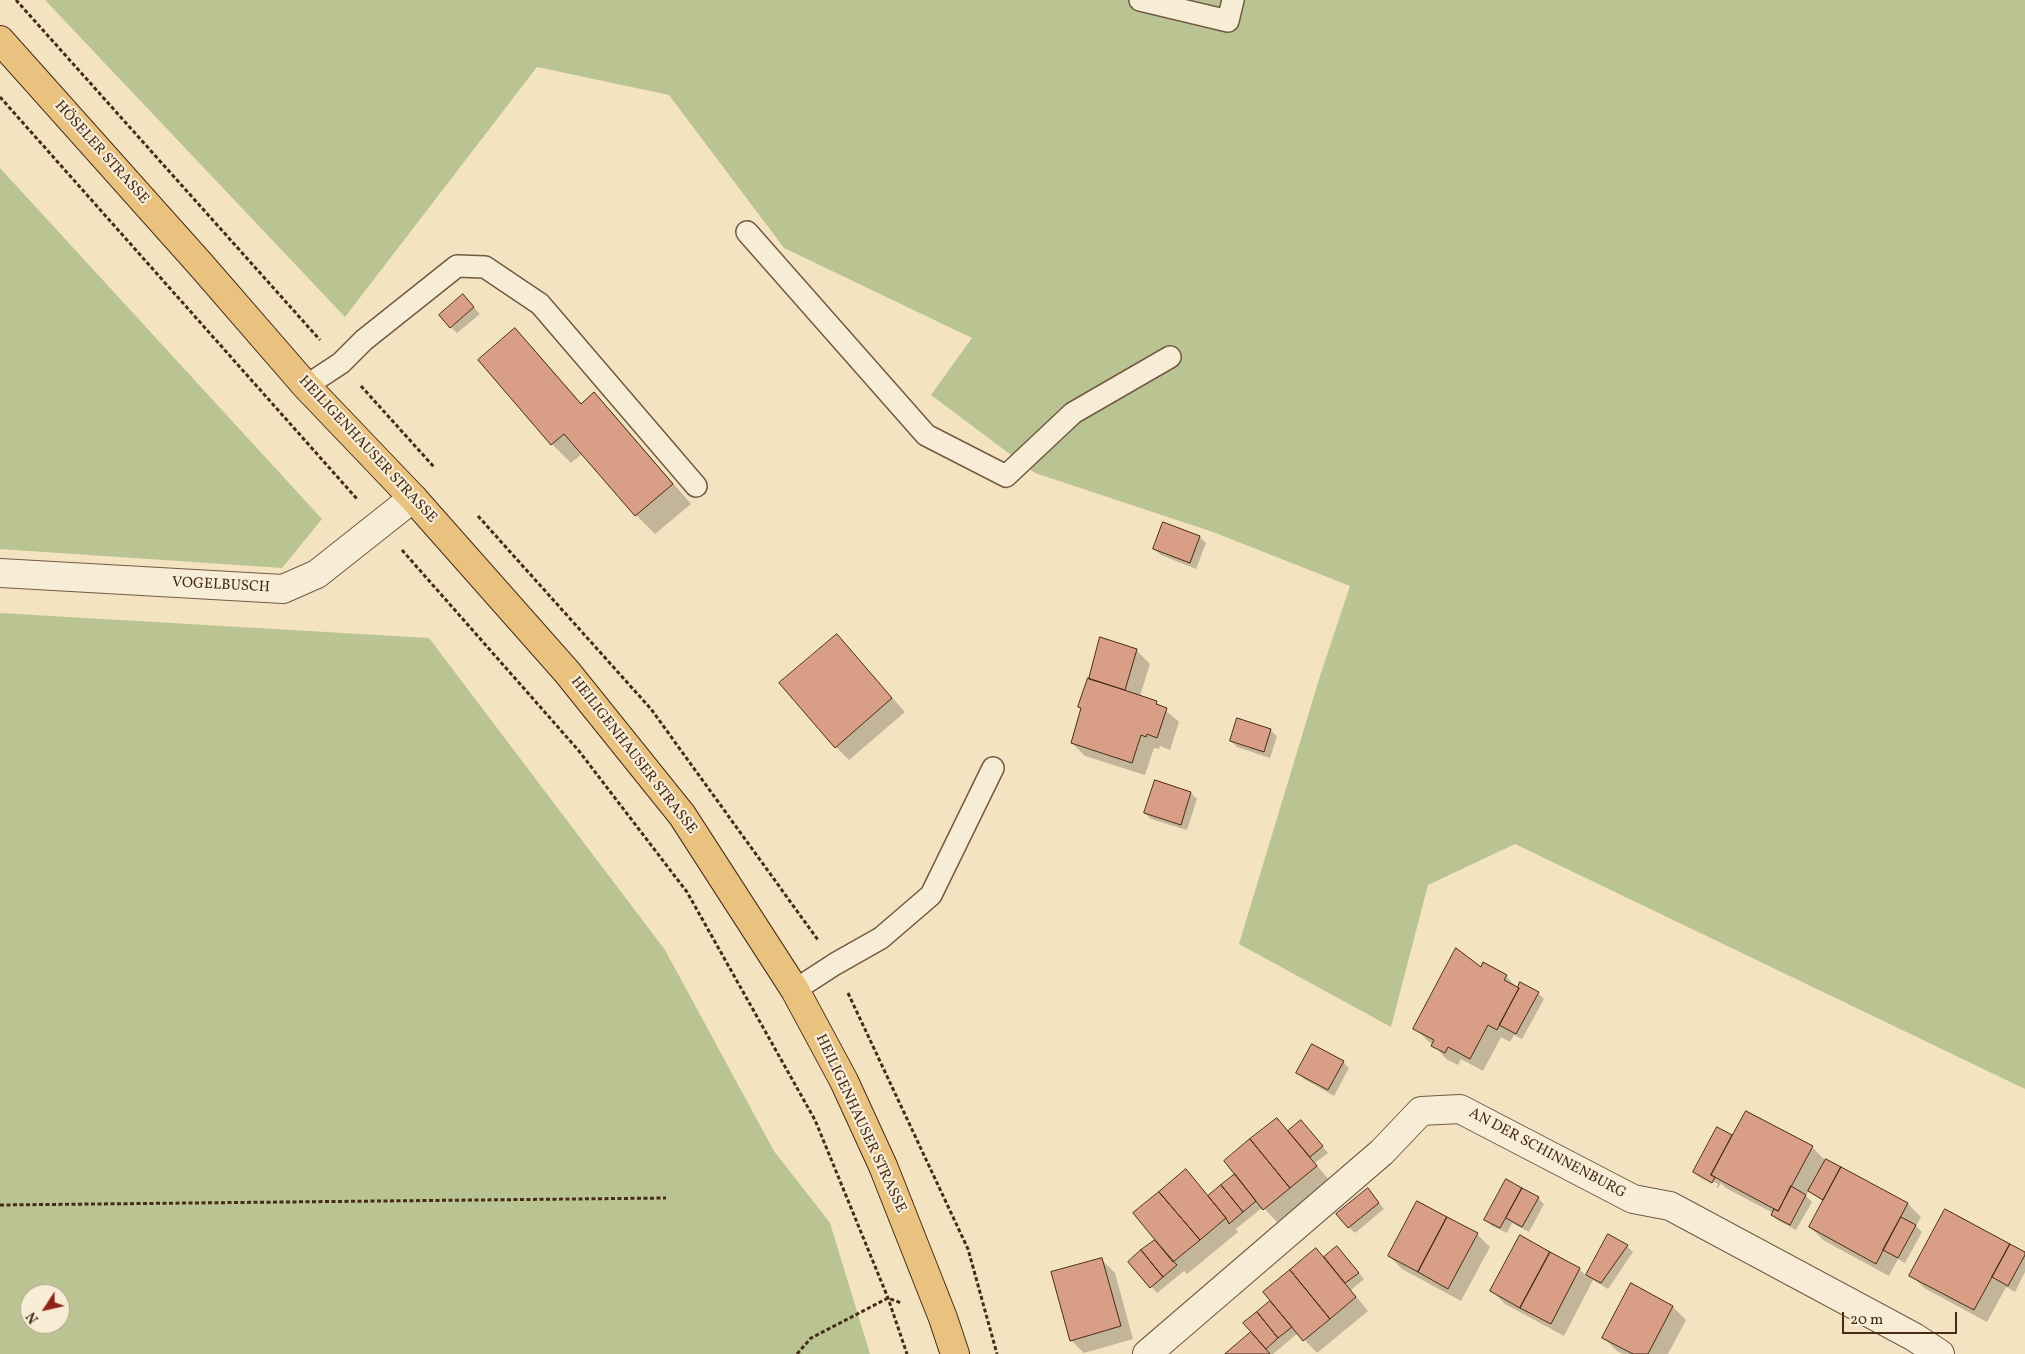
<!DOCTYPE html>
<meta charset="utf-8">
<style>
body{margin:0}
#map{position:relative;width:2025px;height:1354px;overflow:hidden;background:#f3e3c1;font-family:Vollkorn,serif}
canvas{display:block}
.north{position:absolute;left:20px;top:1284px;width:50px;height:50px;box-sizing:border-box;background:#f7edd7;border:1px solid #b19f8a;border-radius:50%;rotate:235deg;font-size:14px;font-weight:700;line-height:20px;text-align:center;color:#472b17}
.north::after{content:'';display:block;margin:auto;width:18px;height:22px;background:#8f2418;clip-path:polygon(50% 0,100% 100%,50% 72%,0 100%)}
.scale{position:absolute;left:1842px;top:1312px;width:115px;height:22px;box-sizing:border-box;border:2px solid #472b17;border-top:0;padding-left:6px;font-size:15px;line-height:18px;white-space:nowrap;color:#472b17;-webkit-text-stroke:4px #f7edd7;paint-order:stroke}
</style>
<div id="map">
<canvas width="2025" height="1354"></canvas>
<div class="north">N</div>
<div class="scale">20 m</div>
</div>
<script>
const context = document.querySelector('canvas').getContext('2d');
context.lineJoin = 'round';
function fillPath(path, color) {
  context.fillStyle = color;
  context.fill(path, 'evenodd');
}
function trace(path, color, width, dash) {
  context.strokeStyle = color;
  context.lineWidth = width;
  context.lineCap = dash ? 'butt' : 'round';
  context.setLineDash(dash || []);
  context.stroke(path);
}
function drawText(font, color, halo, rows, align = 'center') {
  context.font = font + ' Vollkorn,serif';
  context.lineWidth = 4.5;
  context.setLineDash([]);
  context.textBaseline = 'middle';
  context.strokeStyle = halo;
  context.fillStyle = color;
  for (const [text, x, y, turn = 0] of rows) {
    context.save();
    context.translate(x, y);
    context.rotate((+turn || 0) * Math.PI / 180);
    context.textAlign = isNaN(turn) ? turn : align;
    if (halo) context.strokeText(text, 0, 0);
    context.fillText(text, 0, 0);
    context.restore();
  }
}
const green = new Path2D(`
 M 45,0 L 2025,0 L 2025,1089 L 1515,844 L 1428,885 L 1391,1027 L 1239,944 L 1320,676 L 1350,586 L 1213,532 L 1035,473 L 931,395 L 972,338 L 784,248 L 669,95 L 537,67 L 345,317 Z
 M 0,168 L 322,519 L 282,568 L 0,549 Z
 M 0,613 L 429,638 L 665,950 L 774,1151 L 830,1223 L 870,1354 L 0,1354 ZM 30,1294 L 60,1294 L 60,1324 L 30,1324 Z`);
const shadow = new Path2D(`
 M 469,302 L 480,314 L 457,333 L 451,327 Z
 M 515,330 L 534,349 L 582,404 L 594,394 L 613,413 L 691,504 L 655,534 L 636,515 L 583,453 L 571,463 L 552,444 Z
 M 1200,537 L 1206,543 L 1196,569 L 1161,555 L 1154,549 Z
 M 837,636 L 905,712 L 849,760 L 836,747 Z
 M 1101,639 L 1137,651 L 1150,664 L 1140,696 L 1156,702 L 1179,722 L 1170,750 L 1160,746 L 1159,749 L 1154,748 L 1145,775 L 1085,756 L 1072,743 L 1082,710 L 1080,707 Z
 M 1270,730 L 1277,736 L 1270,758 L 1237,747 L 1231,741 Z
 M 1191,793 L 1197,799 L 1187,830 L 1151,819 L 1145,813 Z
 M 1482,969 L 1506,976 L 1518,988 L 1520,984 L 1538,993 L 1544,999 L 1522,1039 L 1514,1035 L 1510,1042 L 1501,1037 L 1483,1071 L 1461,1059 L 1458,1065 L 1446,1059 L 1434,1045 L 1428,1041 L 1415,1028 Z
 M 1343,1062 L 1349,1068 L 1334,1096 L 1304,1079 L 1298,1073 Z
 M 1277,1119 L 1289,1132 L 1307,1128 L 1328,1153 L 1315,1163 L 1329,1180 L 1277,1222 L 1263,1207 L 1236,1229 L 1238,1232 L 1187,1274 L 1184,1271 L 1157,1293 L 1130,1262 L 1236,1175 Z
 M 1718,1129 L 1733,1137 L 1812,1147 L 1826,1161 L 1908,1204 L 1921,1217 L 1916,1226 L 1922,1232 L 1905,1263 L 1898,1259 L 1889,1276 L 1823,1240 L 1810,1227 L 1824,1202 L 1809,1190 L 1806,1196 L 1812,1202 L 1796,1230 L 1779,1221 L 1772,1215 L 1773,1213 L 1726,1188 L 1721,1183 L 1718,1188 L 1701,1178 L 1694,1172 ZM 1700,1175 L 1718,1184 L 1717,1187 L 1700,1178 Z
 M 1507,1181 L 1538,1198 L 1544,1204 L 1529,1232 L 1512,1223 L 1507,1233 L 1492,1226 L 1485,1219 Z
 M 1374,1196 L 1384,1209 L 1355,1233 L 1349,1227 Z
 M 1477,1234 L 1490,1247 L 1461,1301 L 1402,1269 L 1389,1256 Z
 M 1608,1236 L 1627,1246 L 1633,1252 L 1608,1289 L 1593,1280 L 1564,1336 L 1505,1304 L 1492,1291 L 1520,1237 L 1579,1269 L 1587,1277 Z
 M 1337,1248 L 1364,1279 L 1351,1290 L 1368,1311 L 1317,1353 L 1298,1333 L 1273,1354 L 1226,1354 L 1253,1332 L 1275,1307 Z
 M 2025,1254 L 2025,1272 L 2015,1292 L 2006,1287 L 1987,1322 L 1924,1288 L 1911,1275 Z
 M 1102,1260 L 1115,1273 L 1133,1339 L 1084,1353 L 1071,1340 Z
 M 1673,1307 L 1686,1320 L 1668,1354 L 1623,1354 L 1617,1351 L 1604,1338 Z`);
const building = new Path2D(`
 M 463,294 L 474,307 L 450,328 L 439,315 Z
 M 515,328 L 581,404 L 594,392 L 673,484 L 635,516 L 564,434 L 551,445 L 478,360 Z
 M 1163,522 L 1200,536 L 1190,563 L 1153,549 Z
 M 837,634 L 892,698 L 835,748 L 779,683 Z
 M 1100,637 L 1137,649 L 1125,690 L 1089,679 Z
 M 1088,678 L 1157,701 L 1156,704 L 1167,708 L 1157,738 L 1147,734 L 1146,737 L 1141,735 L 1132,763 L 1071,743 L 1081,708 L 1078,707 Z
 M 1237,718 L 1271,729 L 1264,752 L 1230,741 Z
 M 1155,780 L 1191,792 L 1181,825 L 1144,813 Z
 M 1456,948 L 1481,967 L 1483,962 L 1507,975 L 1504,980 L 1519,988 L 1497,1030 L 1488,1025 L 1470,1059 L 1448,1047 L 1445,1053 L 1431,1046 L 1434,1040 L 1413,1029 Z
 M 1520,982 L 1539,992 L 1516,1034 L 1499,1025 L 1519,988 L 1518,987 Z
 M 1312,1044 L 1344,1061 L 1328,1090 L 1296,1073 Z
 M 1746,1111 L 1813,1146 L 1778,1211 L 1711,1175 Z
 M 1277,1118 L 1317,1166 L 1290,1188 L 1250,1139 Z
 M 1301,1120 L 1323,1146 L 1310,1157 L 1288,1131 Z
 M 1717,1127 L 1732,1135 L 1711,1175 L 1715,1177 L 1712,1183 L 1693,1172 Z
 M 1250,1139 L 1290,1188 L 1263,1210 L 1224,1161 Z
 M 1826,1159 L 1841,1167 L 1823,1200 L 1808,1191 Z
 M 1841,1167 L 1908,1203 L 1876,1264 L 1809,1227 Z
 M 1186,1169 L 1226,1218 L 1200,1240 L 1159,1192 Z
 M 1235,1174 L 1256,1201 L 1243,1212 L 1221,1185 Z
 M 1506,1179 L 1522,1188 L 1500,1228 L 1484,1220 Z
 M 1221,1185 L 1243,1212 L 1229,1224 L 1226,1218 L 1208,1196 Z
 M 1791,1186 L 1806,1195 L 1790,1225 L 1771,1215 L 1774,1209 L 1778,1211 Z
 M 1368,1188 L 1379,1203 L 1348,1228 L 1336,1214 Z
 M 1522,1188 L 1539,1197 L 1522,1227 L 1506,1218 Z
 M 1159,1192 L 1200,1240 L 1173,1262 L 1133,1213 Z
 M 1417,1201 L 1447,1217 L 1418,1272 L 1388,1256 Z
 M 1945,1209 L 2010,1244 L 1974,1310 L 1909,1276 Z
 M 1447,1217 L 1478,1233 L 1448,1289 L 1418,1272 Z
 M 1901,1217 L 1916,1225 L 1898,1258 L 1883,1250 Z
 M 1608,1234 L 1628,1245 L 1601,1283 L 1586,1275 Z
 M 1520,1235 L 1550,1252 L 1520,1308 L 1490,1291 Z
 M 1155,1240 L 1177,1265 L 1163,1277 L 1141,1250 Z
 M 2010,1244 L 2025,1252 L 2025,1255 L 2008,1286 L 1992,1277 Z
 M 1337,1246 L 1359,1273 L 1345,1283 L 1324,1257 Z
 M 1316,1248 L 1356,1297 L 1330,1319 L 1290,1270 Z
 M 1141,1250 L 1163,1277 L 1150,1288 L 1128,1262 Z
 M 1550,1252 L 1580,1268 L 1551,1324 L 1520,1308 Z
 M 1102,1258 L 1121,1326 L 1070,1341 L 1051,1272 Z
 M 1290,1270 L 1330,1319 L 1303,1341 L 1263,1292 Z
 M 1631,1283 L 1673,1306 L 1648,1354 L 1633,1354 L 1602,1338 Z
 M 1270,1301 L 1292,1327 L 1278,1338 L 1257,1312 Z
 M 1257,1312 L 1278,1338 L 1266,1349 L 1243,1323 Z
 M 1251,1332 L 1270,1354 L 1225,1354 Z`);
const path = new Path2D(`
 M 16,0 L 320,340
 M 0,97 L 357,499
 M 361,386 L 434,467
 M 478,516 L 651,709 L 818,940
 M 402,550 L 579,751 L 687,892 L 815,1120 L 888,1298 L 907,1354
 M 848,993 L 968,1249 L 997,1354
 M 0,1205 L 666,1198
 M 797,1354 L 811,1338 L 888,1298 L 901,1303`);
const lane = new Path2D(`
 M 1140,0 L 1228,21 L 1233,0
 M 747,232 L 926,435 L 1006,476 L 1073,413 L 1170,357
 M 306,386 L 341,363 L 364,340 L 457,266 L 485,267 L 540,304 L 696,486
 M 795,990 L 835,964 L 881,938 L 931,895 L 993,768`);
const street = new Path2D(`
 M 0,573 L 283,589 L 317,574 L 413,498
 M 1147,1354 L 1382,1152 L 1421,1111 L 1460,1109 L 1633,1199 L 1670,1206 L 1914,1337 L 1940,1354`);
const primary = new Path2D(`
 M 0,40 L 201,265 L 306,386 L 413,498 L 567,672 L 682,815 L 795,990 L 844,1081 L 883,1166 L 943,1318 L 955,1354`);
const streetNames = [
 ["HÖSELER STRASSE",101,153,48],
 ["HEILIGENHAUSER STRASSE",367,450,47],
 ["VOGELBUSCH",221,586,3],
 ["HEILIGENHAUSER STRASSE",633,756,52],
 ["HEILIGENHAUSER STRASSE",860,1124,65],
 ["AN DER SCHINNENBURG",1547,1154,28]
];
fillPath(green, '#bac493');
fillPath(shadow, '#0003');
fillPath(building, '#d89e86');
trace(building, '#472b17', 1);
trace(lane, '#725942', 24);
trace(street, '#725942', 30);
trace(primary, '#472b17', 30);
trace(path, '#472b17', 3, [4, 2.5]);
trace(lane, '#f7edd7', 21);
trace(street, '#f7edd7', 28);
trace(primary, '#eac280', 28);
drawText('15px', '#472b17', '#f7edd7', streetNames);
</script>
